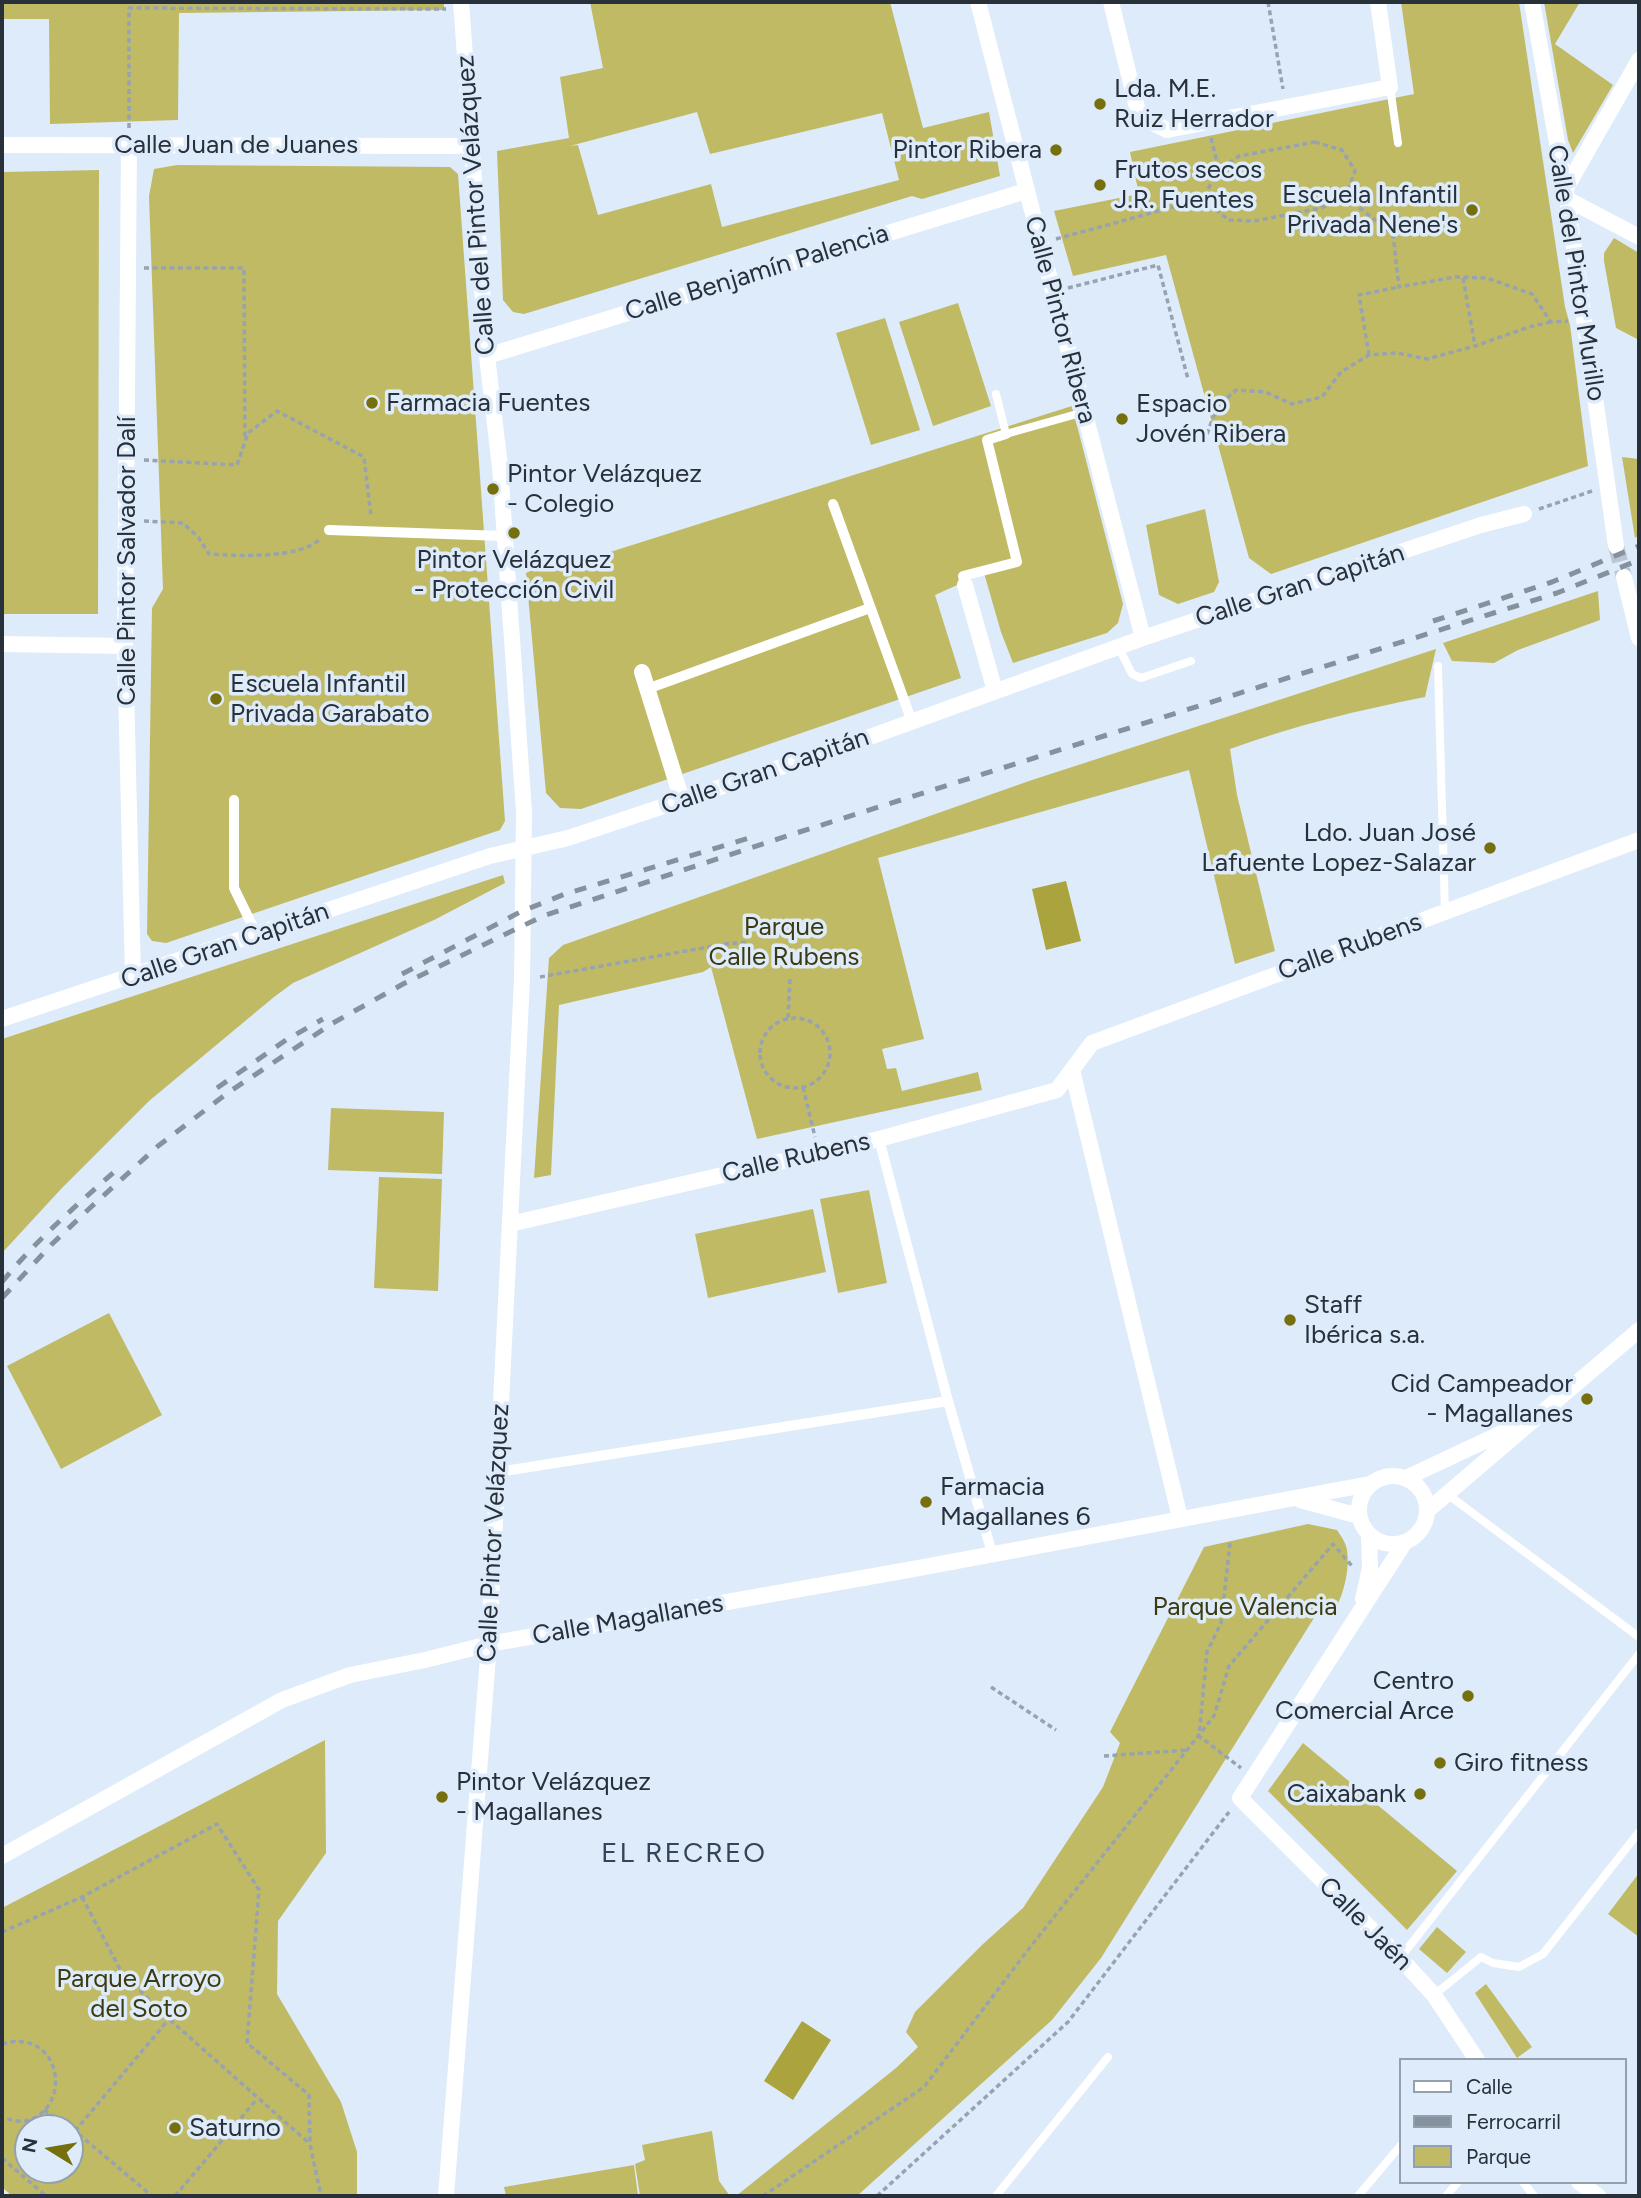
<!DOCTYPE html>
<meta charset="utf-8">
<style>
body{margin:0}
#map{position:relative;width:1641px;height:2198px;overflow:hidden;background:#deebfb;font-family:Figtree,sans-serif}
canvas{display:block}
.frame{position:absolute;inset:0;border:4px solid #28303a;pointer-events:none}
.legend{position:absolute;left:1399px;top:2058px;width:228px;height:126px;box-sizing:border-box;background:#deebfb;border:2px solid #95a0ae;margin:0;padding:9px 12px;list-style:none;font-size:21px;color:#28303a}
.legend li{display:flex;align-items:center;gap:14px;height:35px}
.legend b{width:35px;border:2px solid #95a0ae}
.north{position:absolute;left:14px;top:2114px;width:70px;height:70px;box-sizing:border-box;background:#deebfb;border:2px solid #95a0ae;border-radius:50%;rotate:281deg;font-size:19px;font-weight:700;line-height:28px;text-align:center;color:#28303a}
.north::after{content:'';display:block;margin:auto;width:24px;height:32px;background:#766f0e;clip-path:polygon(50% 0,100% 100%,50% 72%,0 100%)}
</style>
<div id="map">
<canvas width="1641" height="2198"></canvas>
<div class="frame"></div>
<ul class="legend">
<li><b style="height:9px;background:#fff"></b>Calle</li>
<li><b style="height:9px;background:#86919e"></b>Ferrocarril</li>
<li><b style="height:19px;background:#c0ba64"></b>Parque</li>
</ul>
<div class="north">N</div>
</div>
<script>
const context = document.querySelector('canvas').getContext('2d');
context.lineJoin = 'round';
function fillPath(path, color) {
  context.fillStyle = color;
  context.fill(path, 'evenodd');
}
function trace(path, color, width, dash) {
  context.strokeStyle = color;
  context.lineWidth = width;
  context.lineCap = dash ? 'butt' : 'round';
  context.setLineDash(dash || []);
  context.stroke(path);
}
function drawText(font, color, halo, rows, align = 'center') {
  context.font = font + ' Figtree,sans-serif';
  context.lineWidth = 7;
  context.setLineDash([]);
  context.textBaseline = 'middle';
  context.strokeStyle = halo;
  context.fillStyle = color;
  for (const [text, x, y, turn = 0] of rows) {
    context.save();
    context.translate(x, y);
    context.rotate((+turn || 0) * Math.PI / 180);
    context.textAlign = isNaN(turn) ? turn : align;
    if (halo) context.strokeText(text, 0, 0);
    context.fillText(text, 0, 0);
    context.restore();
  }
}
const green = new Path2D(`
 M 2,2 L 444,2 L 444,10 L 179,13 L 178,120 L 50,124 L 49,19 L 2,19 Z
 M 590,2 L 890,2 L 923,128 L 989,112 L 1000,176 L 922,199 L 912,196 L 524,314 L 513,312 L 503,300 L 497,151 L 569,138 L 560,77 L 603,68 ZM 697,112 L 710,154 L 882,113 L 899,180 L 722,227 L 711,184 L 598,215 L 578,145 L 570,146 Z
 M 1401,2 L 1519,2 L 1565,307 L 1570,325 L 1588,466 L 1271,574 L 1249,558 L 1166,255 L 1073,276 L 1054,211 L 1139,194 L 1130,152 L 1414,94 Z
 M 1544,2 L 1580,2 L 1555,44 L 1613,85 L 1573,153 L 1568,140 Z
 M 177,165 L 450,167 L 458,174 L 505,821 L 500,830 L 166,943 L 152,941 L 147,934 L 152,608 L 163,589 L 149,196 L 154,169 Z
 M 99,170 L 98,614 L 2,614 L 2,172 Z
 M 1614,238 L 1639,253 L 1639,340 L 1616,328 L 1604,261 L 1604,253 Z
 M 958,303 L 991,406 L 933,426 L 899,322 Z
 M 885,318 L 920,430 L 871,445 L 836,333 Z
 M 1072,406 L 1123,604 L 1118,623 L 1107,633 L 1013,663 L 1001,632 L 984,573 L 935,595 L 961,678 L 581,809 L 560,808 L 546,793 L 526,573 L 541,566 L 588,559 Z
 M 1622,457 L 1639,459 L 1639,535 L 1635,538 Z
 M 1205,509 L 1219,582 L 1214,592 L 1178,604 L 1159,595 L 1146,525 Z
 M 1598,591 L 1600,620 L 1518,650 L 1494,663 L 1452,661 L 1443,643 Z
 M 1436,649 L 1425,697 C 1359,710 1293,726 1230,749 L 1237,795 L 1275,951 L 1235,964 L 1189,770 L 878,858 L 924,1039 L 882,1049 L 887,1069 L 896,1068 L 902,1091 L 978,1072 L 982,1090 L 757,1139 L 711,967 L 703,972 L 559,1005 L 551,1175 L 534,1178 L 549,958 L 563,945 L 1032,780 Z
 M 503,875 L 505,883 L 434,920 L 293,983 L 274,997 L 149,1101 L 61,1189 L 2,1253 L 2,1039 Z
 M 331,1108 L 444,1112 L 442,1174 L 328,1170 Z
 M 379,1177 L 442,1179 L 438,1291 L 374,1288 Z
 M 869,1190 L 887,1283 L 838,1293 L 820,1199 Z
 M 813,1209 L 826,1272 L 708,1298 L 695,1234 Z
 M 109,1313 L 162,1415 L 61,1469 L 7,1366 Z
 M 1308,1524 L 1337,1530 C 1341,1536 1346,1543 1347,1550 C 1350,1569 1344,1593 1335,1610 L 1324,1602 L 1101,1958 L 1052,2020 L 857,2196 L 736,2196 L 896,2068 L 918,2047 L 906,2032 L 915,2012 L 983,1944 L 1023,1908 L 1103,1787 L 1120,1743 L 1110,1732 L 1204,1547 Z
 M 325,1740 L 326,1853 L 278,1921 L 277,1994 L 341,2102 L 357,2152 L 357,2196 L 12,2196 L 2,2187 L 2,1908 ZM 28,2128 L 70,2128 L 70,2170 L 28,2170 Z
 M 1303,1743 L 1457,1871 L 1407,1930 L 1268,1791 Z
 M 1639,1873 L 1639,1937 L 1608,1914 Z
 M 1437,1927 L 1466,1952 L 1447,1973 L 1419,1949 Z
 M 1486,1984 L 1532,2047 L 1517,2058 L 1475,1993 Z
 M 712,2131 L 719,2181 L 730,2196 L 640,2196 L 635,2164 L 645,2160 L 642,2145 Z
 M 634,2165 L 638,2196 L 506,2196 L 504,2187 Z`);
const water = new Path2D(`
 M 1066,881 L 1081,941 L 1046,950 L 1032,889 Z
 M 802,2021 L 831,2040 L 793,2100 L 764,2081 Z`);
const minorTunnel = new Path2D(`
 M 1616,546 L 1624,577`);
const path = new Path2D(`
 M 1268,2 L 1283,89
 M 129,128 L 129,8 L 446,9
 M 1211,138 L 1219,170
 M 1315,142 L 1342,150 L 1355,171 L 1346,196 L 1321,208 L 1254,221 L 1229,220 L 1202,199 L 1219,170 L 1239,156 Z
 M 1346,197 L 1393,234 L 1399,287 L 1455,277 L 1487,278 L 1532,294 L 1551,322 L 1568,321
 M 1056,239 L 1202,199
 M 144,268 L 244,268 L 245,440
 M 1463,278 L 1475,346
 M 1068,288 L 1158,265 L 1188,379
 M 1369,355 L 1359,295 L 1399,287
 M 1204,442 L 1217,407 L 1236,390 L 1265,392 L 1292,404 L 1322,397 L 1341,372 L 1369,355 L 1397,353 L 1427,359 L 1475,346 L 1529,327 L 1551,322
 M 144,460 L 237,465 L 248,433 L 277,411 L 364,457 L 371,516
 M 1539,509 L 1592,491
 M 144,521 L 183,523 L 198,537 L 209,554 C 237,556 300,559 320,539
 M 540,977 L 725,944 L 748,942
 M 788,1018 L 790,978
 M760 1053a35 35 0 1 1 70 0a35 35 0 1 1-70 0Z
 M 803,1087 L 815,1137
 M 1230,1543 L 1221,1623 L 1207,1652 L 1199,1736 L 1241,1768
 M 991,1687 L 1056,1730
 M 1104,1756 L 1188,1750
 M 82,1897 L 122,1973 L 169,2019 L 310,2144
 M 2,1932 L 82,1897 L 217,1824 L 259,1890 L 247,2043 L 309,2095 L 310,2144 L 321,2196
 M 2,2044 C 63,2026 74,2112 24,2121 C 18,2122 8,2119 2,2118
 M 44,2110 L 75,2131 L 152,2196
 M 75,2131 L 169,2019
 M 2,2158 L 46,2196
 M 175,2196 L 257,2099
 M 763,2196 L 924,2087 L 1031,1946 L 1214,1716 L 1229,1666 L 1333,1544 L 1352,1566
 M 877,2196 L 1068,2022 L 1229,1812`);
const service = new Path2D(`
 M 1390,87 L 1398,143
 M 996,394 L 1006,434 L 1084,412
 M 1118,646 L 1132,674 L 1141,678 L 1191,661
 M 1438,666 L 1445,912
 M 1447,1494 L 1639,1637
 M 1400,1958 L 1639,1654
 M 1434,1995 L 1481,1957 L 1493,1963 L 1519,1967 L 1543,1954 L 1639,1832
 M 1523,2182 L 1534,2196
 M 996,2196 L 1108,2057
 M 1358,2196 L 1401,2145
 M 1446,2196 L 1458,2182`);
const pedestrian = new Path2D(`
 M 833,504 L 912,722
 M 329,530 L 504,536
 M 965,585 L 963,576 L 1017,562 L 987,440 L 1006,434
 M 647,689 L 870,608
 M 234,800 L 234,888 L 257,935
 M 948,1401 L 992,1553
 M 498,1472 L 948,1401 L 879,1139`);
const minor = new Path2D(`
 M 978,2 L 1143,638
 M 1111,2 L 1139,116 L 1167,130 L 1390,87 L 1378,2
 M 1532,2 L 1567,199 L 1616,546
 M 2,145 L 470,146
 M 129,145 L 125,646 L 133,977
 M 1565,190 L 1639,60
 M 1567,199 L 1639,237
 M 487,356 L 1026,191
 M 1624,577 L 1639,638
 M 965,585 L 995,691
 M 2,644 L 125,646
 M 642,672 L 682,800
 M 2,1019 L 490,856 L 568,838 L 853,743 L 1143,638 L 1481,525 L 1524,514
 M 1072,1070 L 1180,1518
 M 510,1224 L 879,1139 L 1057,1090 L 1092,1043 L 1639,840
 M1359 1510a34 34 0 1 1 68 0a34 34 0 1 1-68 0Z
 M 1406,1478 L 1523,1423
 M 1300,1500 L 1359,1516
 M 1427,1511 L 1639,1330
 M 1405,1542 L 1240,1798 L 1400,1958 L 1434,1995 L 1477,2060
 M 1363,1599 L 1370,1568 L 1369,1536
 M 2,1856 L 282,1700 L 350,1675 L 425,1660 L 489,1644 L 908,1570 L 1370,1484
 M 1579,2182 L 1598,2196
 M 446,2196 L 489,1644 L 522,980 L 524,812 L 500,467 L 487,356 L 461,2`);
const rail = new Path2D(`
 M 1433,621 L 1552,582 L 1639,546
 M 402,974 L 520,912 L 565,894 L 749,838
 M 217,1088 L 286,1040 L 323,1019
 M 2,1282 C 37,1239 80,1202 122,1165
 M 2,1298 L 52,1244 L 91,1207 L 158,1146 L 229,1092 L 333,1023 L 403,984 L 543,916 L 790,835 L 1557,593 L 1639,560`);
const markers = [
 [1100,104,7,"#766f0e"],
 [1056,150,7,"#766f0e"],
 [1100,185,7,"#766f0e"],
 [1472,210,7,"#766f0e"],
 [372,403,7,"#766f0e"],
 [1122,419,7,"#766f0e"],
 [493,489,7,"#766f0e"],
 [514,533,7,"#766f0e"],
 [216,699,7,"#766f0e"],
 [1490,848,7,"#766f0e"],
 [1290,1320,7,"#766f0e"],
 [1587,1399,7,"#766f0e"],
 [926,1502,7,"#766f0e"],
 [1468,1696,7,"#766f0e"],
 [1440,1763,7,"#766f0e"],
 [1420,1794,7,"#766f0e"],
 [442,1797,7,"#766f0e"],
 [175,2128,7,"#766f0e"]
];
const poiNames = [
 ["Lda. M.E.",1114,89],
 ["Ruiz Herrador",1114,119],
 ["Pintor Ribera",1042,150,"right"],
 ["Frutos secos",1114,170],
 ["J.R. Fuentes",1114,200],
 ["Escuela Infantil",1458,195,"right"],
 ["Privada Nene's",1458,225,"right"],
 ["Farmacia Fuentes",386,403],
 ["Espacio",1136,404],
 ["Jovén Ribera",1136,434],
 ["Pintor Velázquez",507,474],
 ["- Colegio",507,504],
 ["Pintor Velázquez",514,560,"center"],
 ["- Protección Civil",514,590,"center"],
 ["Escuela Infantil",230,684],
 ["Privada Garabato",230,714],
 ["Ldo. Juan José",1476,833,"right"],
 ["Lafuente Lopez-Salazar",1476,863,"right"],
 ["Staff",1304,1305],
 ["Ibérica s.a.",1304,1335],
 ["Cid Campeador",1573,1384,"right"],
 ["- Magallanes",1573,1414,"right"],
 ["Farmacia",940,1487],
 ["Magallanes 6",940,1517],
 ["Centro",1454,1681,"right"],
 ["Comercial Arce",1454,1711,"right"],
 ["Giro fitness",1454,1763],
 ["Pintor Velázquez",456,1782],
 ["- Magallanes",456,1812],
 ["Caixabank",1406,1794,"right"],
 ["Saturno",189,2128]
];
const streetNames = [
 ["Calle Juan de Juanes",236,145],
 ["Calle del Pintor Velázquez",476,205,-94],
 ["Calle Benjamín Palencia",757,273,-17],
 ["Calle del Pintor Murillo",1576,273,81],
 ["Calle Pintor Ribera",1060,320,75],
 ["Calle Pintor Salvador Dalí",127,561,-90],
 ["Calle Gran Capitán",1300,586,-18],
 ["Calle Gran Capitán",765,772,-19],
 ["Calle Gran Capitán",225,946,-19],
 ["Calle Rubens",1350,947,-20],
 ["Calle Rubens",796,1158,-13],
 ["Calle Pintor Velázquez",494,1533,-87],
 ["Calle Magallanes",628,1620,-10],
 ["Calle Jaén",1365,1924,45]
];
const parkNames = [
 ["Parque",784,927],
 ["Calle Rubens",784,957],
 ["Parque Valencia",1245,1607],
 ["Parque Arroyo",139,1979],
 ["del Soto",139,2009]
];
const neighbourhoodNames = [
 ["EL RECREO",684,1854]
];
fillPath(green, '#c0ba64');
fillPath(water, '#aba33d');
trace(minorTunnel, '#bac6d4', 16, [16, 8]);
trace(path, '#98a3b1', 3.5, [5, 3.5]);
trace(service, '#fff', 8);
trace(pedestrian, '#fff', 10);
trace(minor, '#fff', 16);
trace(rail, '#86919e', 5, [12, 12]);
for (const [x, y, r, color] of markers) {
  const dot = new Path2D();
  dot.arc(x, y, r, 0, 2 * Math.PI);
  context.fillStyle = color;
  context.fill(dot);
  trace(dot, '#deebfb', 2.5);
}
drawText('26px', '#28303a', '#deebfb', poiNames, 'left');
drawText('26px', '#28303a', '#deebfb', streetNames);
drawText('26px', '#3d3a0f', '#deebfb', parkNames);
context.letterSpacing = '2px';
drawText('28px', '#34455b', '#deebfb', neighbourhoodNames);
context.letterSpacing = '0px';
</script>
